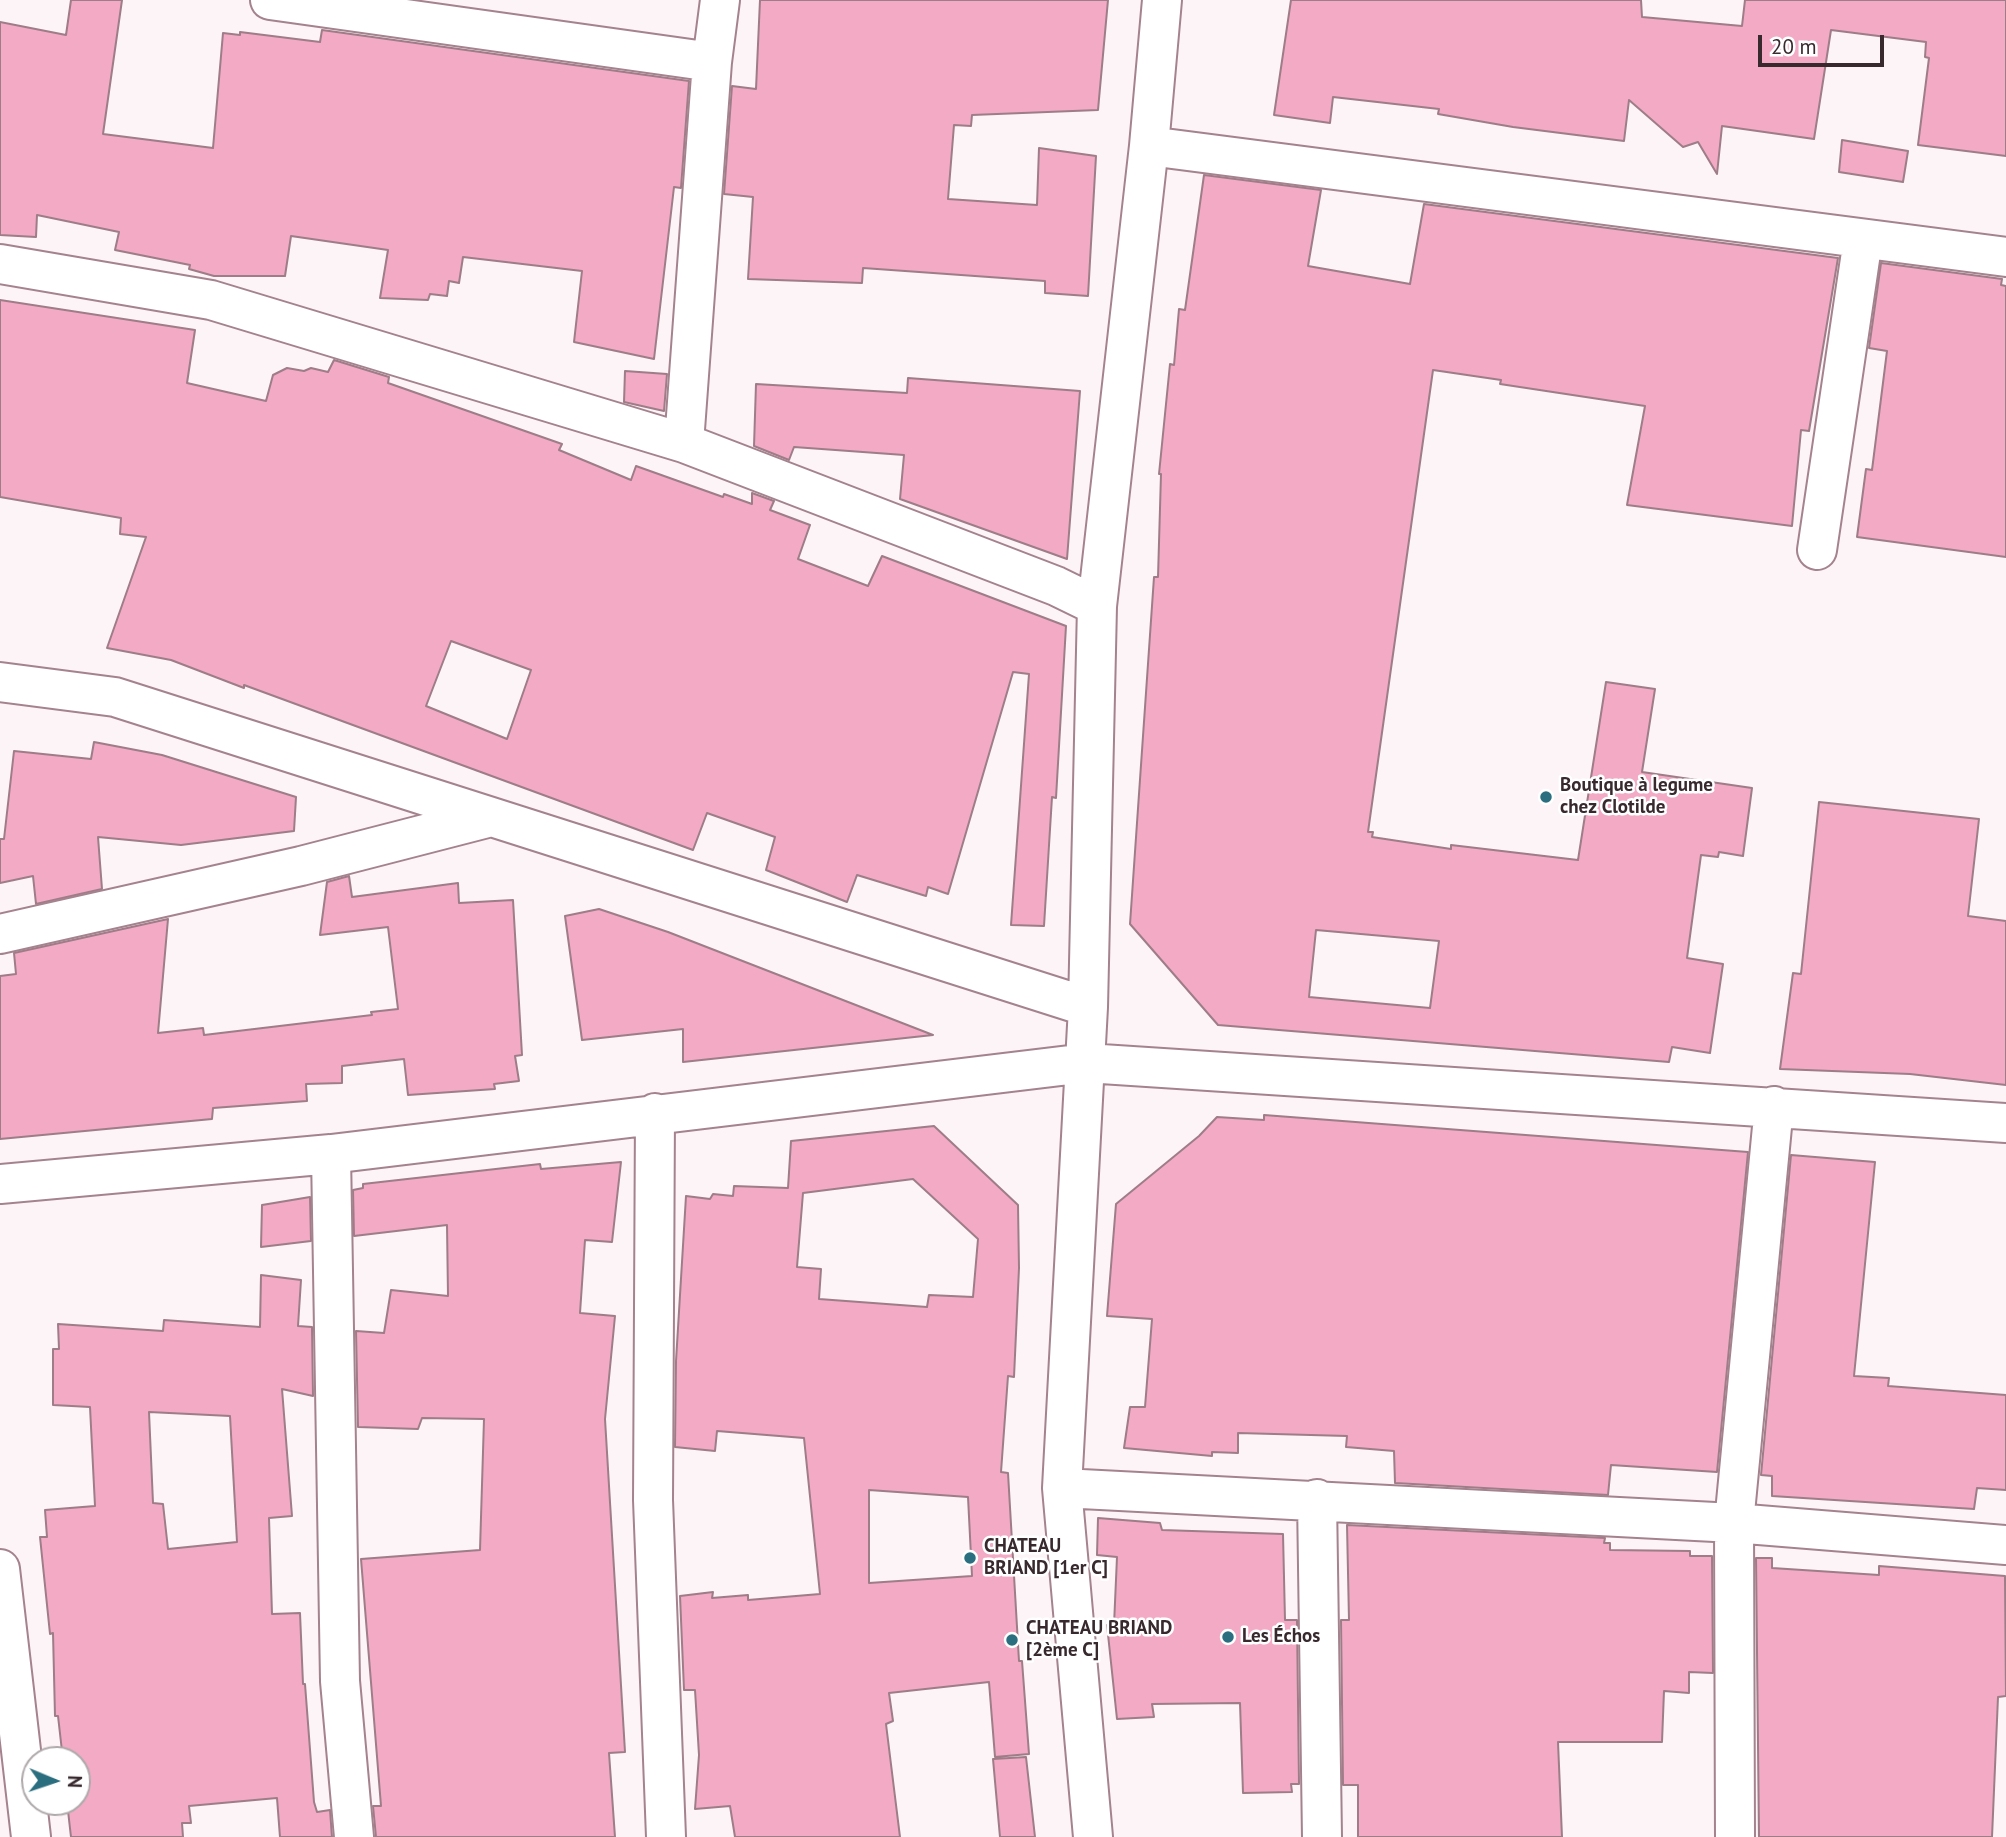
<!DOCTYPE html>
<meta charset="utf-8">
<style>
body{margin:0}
#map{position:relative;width:2006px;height:1837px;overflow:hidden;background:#fcf4f6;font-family:"PT Sans",sans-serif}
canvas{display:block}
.north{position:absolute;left:21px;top:1746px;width:70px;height:70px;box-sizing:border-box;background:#fff;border:2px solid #afa9ab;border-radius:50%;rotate:92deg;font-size:19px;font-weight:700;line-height:28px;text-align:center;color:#37292e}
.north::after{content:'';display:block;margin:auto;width:24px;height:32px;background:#2b6e7f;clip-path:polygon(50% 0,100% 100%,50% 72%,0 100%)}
.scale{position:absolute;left:1758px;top:35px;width:126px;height:32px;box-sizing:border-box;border:4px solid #37292e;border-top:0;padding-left:9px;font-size:21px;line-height:24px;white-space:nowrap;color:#37292e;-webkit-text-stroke:5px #fff;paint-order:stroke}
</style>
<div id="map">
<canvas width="2006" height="1837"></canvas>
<div class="north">N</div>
<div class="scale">20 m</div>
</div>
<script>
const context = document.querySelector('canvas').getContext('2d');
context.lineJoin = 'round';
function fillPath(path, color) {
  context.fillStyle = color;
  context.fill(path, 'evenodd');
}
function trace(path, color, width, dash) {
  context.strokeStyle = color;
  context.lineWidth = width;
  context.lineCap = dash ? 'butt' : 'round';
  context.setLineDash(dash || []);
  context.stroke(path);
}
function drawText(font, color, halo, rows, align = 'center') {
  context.font = font + ' "PT Sans",sans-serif';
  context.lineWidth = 5;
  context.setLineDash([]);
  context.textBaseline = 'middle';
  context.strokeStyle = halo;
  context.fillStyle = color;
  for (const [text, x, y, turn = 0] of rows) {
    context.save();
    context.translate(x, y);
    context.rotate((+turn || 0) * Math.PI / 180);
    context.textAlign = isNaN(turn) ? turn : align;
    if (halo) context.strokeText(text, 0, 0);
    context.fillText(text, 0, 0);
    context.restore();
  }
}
const building = new Path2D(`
 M 71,0 L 122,0 L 103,134 L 213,148 L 223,33 L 240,35 L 240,32 L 320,42 L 322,30 L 689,81 L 681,188 L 674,187 L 654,359 L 574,342 L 582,271 L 463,257 L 459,283 L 449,281 L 447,296 L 430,294 L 428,300 L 380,298 L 388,250 L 291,236 L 285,276 L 214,276 L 189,269 L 190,265 L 115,250 L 119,232 L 37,215 L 36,237 L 0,235 L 0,22 L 66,35 Z
 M 760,0 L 1108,0 L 1098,110 L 972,115 L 971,126 L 954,125 L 948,199 L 1037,205 L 1039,148 L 1096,156 L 1088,296 L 1045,293 L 1045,281 L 863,268 L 862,283 L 748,279 L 753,197 L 724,194 L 732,86 L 756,89 Z
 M 1291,0 L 1641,0 L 1642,17 L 1742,26 L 1745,0 L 2006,0 L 2006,156 L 1918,145 L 1929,58 L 1925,57 L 1926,42 L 1831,30 L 1814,139 L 1722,126 L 1717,174 L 1698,142 L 1683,147 L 1629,100 L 1624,141 L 1513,127 L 1438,114 L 1439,109 L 1333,97 L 1330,123 L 1274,115 Z
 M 1842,140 L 1908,151 L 1903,182 L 1839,172 Z
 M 1204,175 L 1321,190 L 1308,266 L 1410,284 L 1424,204 L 1838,258 L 1809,431 L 1801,430 L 1792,526 L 1627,505 L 1645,406 L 1500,384 L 1501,380 L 1433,370 L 1368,832 L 1373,832 L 1372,837 L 1451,849 L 1451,845 L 1578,860 L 1606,682 L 1655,689 L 1642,772 L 1752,788 L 1743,856 L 1719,852 L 1718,857 L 1701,855 L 1687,958 L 1723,964 L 1710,1053 L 1672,1047 L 1669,1062 L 1218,1025 L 1130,924 L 1154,577 L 1158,577 L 1161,474 L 1159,474 L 1170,364 L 1174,365 L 1179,309 L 1185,310 ZM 1316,930 L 1439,941 L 1430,1008 L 1309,997 Z
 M 1881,263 L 2002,279 L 2001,285 L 2006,286 L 2006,557 L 1857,537 L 1866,469 L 1872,470 L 1887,351 L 1869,348 Z
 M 0,300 L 195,330 L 187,383 L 266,401 L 273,375 L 287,368 L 304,371 L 311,368 L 328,372 L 334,360 L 389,377 L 388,383 L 562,444 L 559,450 L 631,480 L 636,466 L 723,497 L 724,494 L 752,504 L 752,493 L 774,501 L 770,510 L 810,525 L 798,559 L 868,586 L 882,556 L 1066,626 L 1056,798 L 1052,797 L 1044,926 L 1011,925 L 1029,674 L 1013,672 L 948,894 L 928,887 L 926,896 L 857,875 L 847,902 L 766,870 L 775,837 L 707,813 L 693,850 L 244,685 L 244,688 L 171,660 L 107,648 L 146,537 L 120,534 L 121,518 L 0,497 ZM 451,641 L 531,670 L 507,739 L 426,706 Z
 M 625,371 L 667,374 L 664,411 L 624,402 Z
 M 908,378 L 1080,391 L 1067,559 L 900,499 L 904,455 L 794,447 L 789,460 L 754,446 L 756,384 L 907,393 Z
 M 94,742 L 162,755 L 296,797 L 294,831 L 181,845 L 98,837 L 102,889 L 36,904 L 33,876 L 0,883 L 0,839 L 4,839 L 14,751 L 91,759 Z
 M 1819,802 L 1979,819 L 1968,916 L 2006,921 L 2006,1085 L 1910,1074 L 1780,1069 L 1793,973 L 1801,974 Z
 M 349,876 L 352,897 L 458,883 L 459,903 L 513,900 L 522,1055 L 515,1056 L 519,1081 L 494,1084 L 495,1089 L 408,1095 L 404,1059 L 342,1066 L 342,1083 L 306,1084 L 307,1101 L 213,1108 L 212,1119 L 0,1139 L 0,976 L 16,974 L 14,953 L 168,919 L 158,1033 L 203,1028 L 204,1035 L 372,1015 L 371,1012 L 398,1009 L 388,927 L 320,935 L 327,882 Z
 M 599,909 L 668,932 L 933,1035 L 683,1062 L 683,1029 L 582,1040 L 565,916 Z
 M 1264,1115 L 1748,1152 L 1717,1472 L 1611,1465 L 1608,1495 L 1395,1483 L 1394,1451 L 1346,1447 L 1347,1436 L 1238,1433 L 1238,1453 L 1212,1452 L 1212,1456 L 1124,1448 L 1130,1407 L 1145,1407 L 1152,1319 L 1107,1316 L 1116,1204 L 1199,1136 L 1217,1117 L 1264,1120 Z
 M 934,1126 L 1018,1205 L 1019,1268 L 1014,1377 L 1008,1376 L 1001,1472 L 1008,1473 L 1019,1661 L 1022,1661 L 1029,1754 L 995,1757 L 989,1682 L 889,1693 L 893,1721 L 886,1724 L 900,1837 L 735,1837 L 730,1806 L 695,1809 L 699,1755 L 695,1690 L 684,1690 L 680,1596 L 713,1592 L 712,1598 L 748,1595 L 748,1600 L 820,1594 L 804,1438 L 717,1431 L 715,1451 L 675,1447 L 676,1361 L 686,1196 L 710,1199 L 713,1194 L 733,1196 L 734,1186 L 788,1188 L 791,1141 ZM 913,1179 L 978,1239 L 973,1297 L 929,1295 L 927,1307 L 819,1299 L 821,1269 L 797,1267 L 803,1193 ZM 869,1490 L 968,1497 L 972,1576 L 869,1583 Z
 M 1791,1155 L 1875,1162 L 1854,1376 L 1889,1378 L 1888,1386 L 2006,1395 L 2006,1490 L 1977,1488 L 1974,1509 L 1772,1496 L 1772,1476 L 1761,1475 Z
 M 621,1162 L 612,1242 L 585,1240 L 580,1313 L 615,1316 L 605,1419 L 625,1752 L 609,1753 L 615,1837 L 376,1837 L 373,1806 L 381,1806 L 361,1559 L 480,1550 L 484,1419 L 422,1418 L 418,1429 L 358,1427 L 356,1331 L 384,1333 L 391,1290 L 448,1296 L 447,1225 L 354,1236 L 353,1190 L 363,1188 L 363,1184 L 540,1164 L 541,1169 Z
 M 310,1197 L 311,1241 L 261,1247 L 262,1205 Z
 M 261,1275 L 301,1280 L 298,1326 L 312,1327 L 313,1396 L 282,1389 L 292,1516 L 269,1518 L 272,1614 L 300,1613 L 303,1684 L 305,1684 L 314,1802 L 317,1812 L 330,1810 L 332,1837 L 280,1837 L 277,1798 L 189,1806 L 191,1823 L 182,1823 L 183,1837 L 71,1837 L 67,1802 L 77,1802 L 77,1760 L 63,1760 L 58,1716 L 55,1716 L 53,1633 L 50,1634 L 40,1537 L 47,1537 L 45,1510 L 95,1506 L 90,1407 L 53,1405 L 53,1349 L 59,1349 L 58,1324 L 163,1331 L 164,1320 L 260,1327 ZM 149,1412 L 230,1416 L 237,1542 L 168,1549 L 163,1504 L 153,1503 Z
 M 1098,1518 L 1160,1523 L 1162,1530 L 1283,1534 L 1285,1620 L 1297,1620 L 1299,1784 L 1291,1784 L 1292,1792 L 1243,1793 L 1240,1703 L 1152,1704 L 1154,1717 L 1117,1719 L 1107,1625 L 1114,1625 L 1117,1557 L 1097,1555 Z
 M 1347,1525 L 1605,1538 L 1604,1543 L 1610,1543 L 1610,1550 L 1690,1551 L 1690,1556 L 1712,1556 L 1713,1673 L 1689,1672 L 1689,1693 L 1664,1691 L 1662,1742 L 1558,1742 L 1562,1837 L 1358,1837 L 1358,1785 L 1343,1785 L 1341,1620 L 1349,1620 Z
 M 1756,1558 L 1772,1558 L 1772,1568 L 1879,1575 L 1879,1566 L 2005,1576 L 2006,1696 L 1998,1697 L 1992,1837 L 1759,1837 Z
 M 1026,1757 L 1035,1837 L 1000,1837 L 993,1759 Z`);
const minor = new Path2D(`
 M 270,0 L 712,62
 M 1149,146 L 2006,257
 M 0,264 L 211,300 L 684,443 L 1056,586 L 1097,606
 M 684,443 L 712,62 L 720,0
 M 1817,550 L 1863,239
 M 0,682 L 115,697 L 1088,1007
 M 0,934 L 301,866 L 491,817
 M 655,1113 L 653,1500 L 666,1837
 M 331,1154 L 340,1681 L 354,1837
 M 0,1184 L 331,1154 L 1086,1063 L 2006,1123
 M 1062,1488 L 1734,1523 L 2006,1545
 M 1317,1499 L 1322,1837
 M 0,1569 L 31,1837
 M 1093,1837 L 1062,1488 L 1088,1007 L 1097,606 L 1149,146 L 1162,0
 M 1735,1837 L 1734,1523 L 1774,1106`);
const markers = [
 [1546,797,7,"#2b6e7f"],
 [970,1558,7,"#2b6e7f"],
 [1228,1637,7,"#2b6e7f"],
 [1012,1640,7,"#2b6e7f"]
];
const poiNames = [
 ["Boutique à legume",1560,786],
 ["chez Clotilde",1560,808],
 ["CHATEAU",984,1547],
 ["BRIAND [1er C]",984,1569],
 ["CHATEAU BRIAND",1026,1629],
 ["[2ème C]",1026,1651],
 ["Les Échos",1242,1637]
];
fillPath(building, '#f2aac5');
trace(building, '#9e7c88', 2);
trace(minor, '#a4828e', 42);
trace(minor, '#fff', 38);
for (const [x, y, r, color] of markers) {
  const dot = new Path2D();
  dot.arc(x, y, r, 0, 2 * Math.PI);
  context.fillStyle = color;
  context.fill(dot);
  trace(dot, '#fff', 2.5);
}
drawText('bold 19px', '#37292e', '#fff', poiNames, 'left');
</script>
